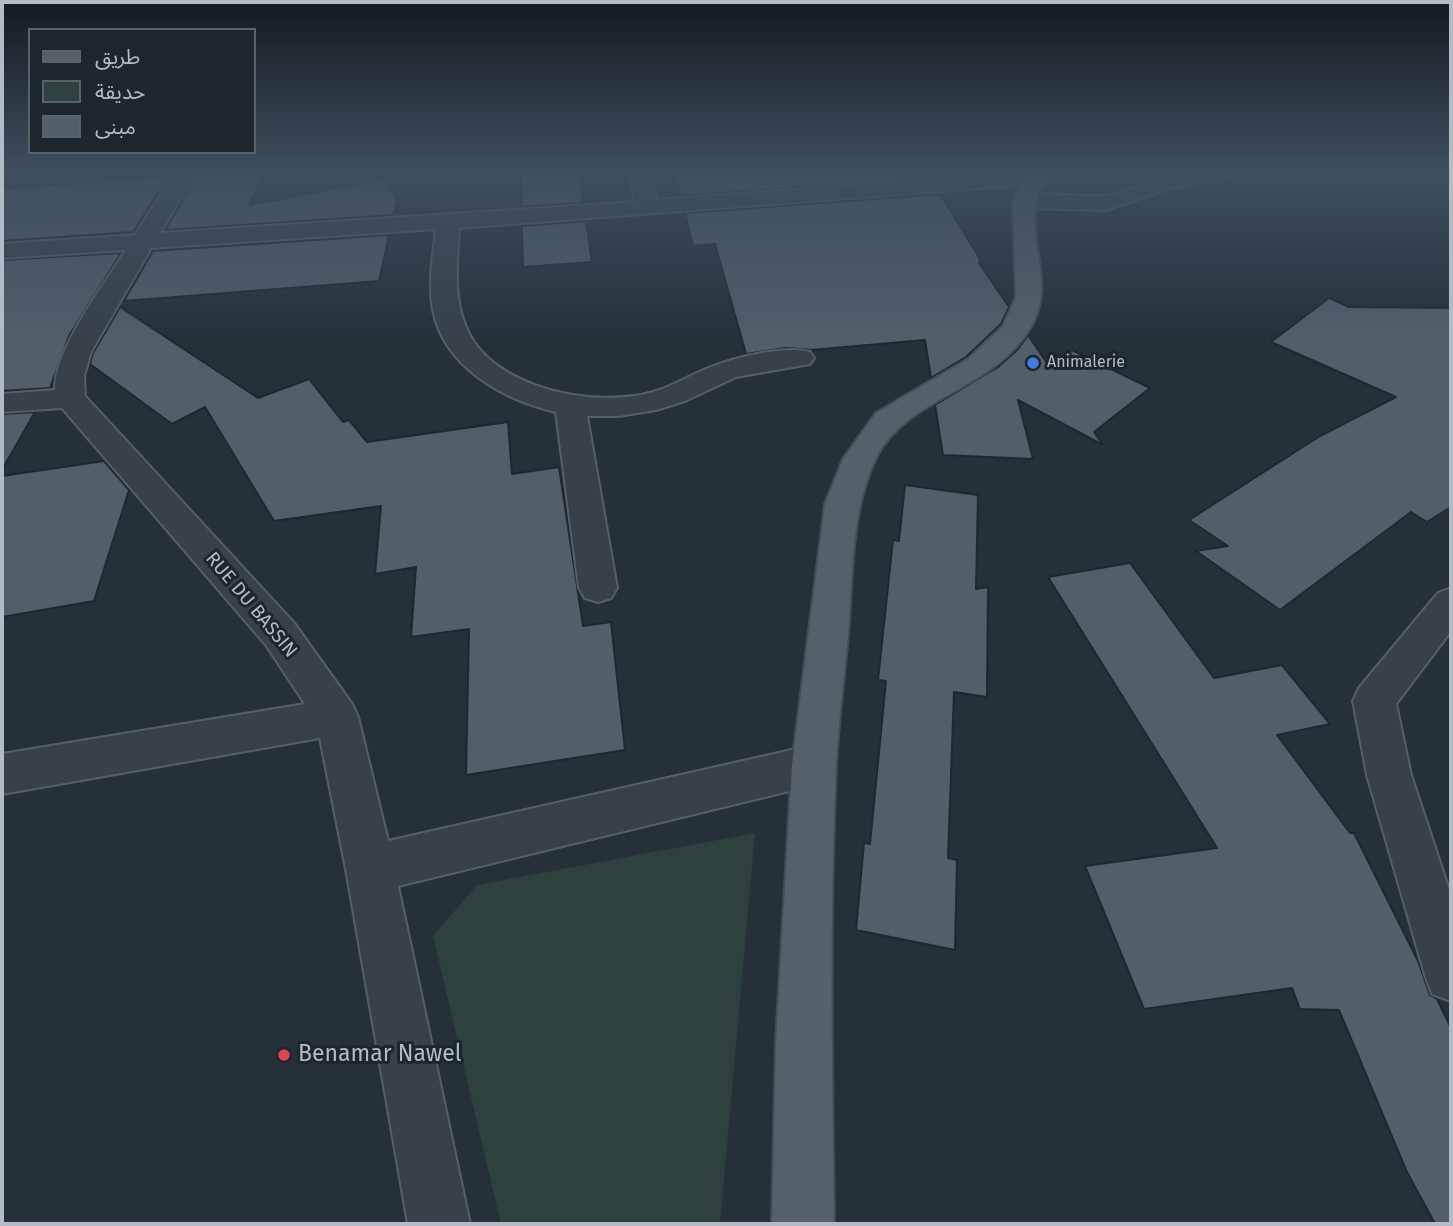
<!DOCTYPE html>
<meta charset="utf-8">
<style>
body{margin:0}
#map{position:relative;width:1453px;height:1226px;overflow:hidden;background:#253037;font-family:"Fira Sans","Noto Sans Arabic",sans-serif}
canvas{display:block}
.frame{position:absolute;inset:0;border:4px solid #b3bcc4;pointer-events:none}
.legend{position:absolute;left:28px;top:28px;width:228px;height:126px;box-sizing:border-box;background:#1d262d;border:2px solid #596269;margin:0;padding:9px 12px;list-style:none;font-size:21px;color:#b3bcc4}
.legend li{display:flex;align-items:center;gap:14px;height:35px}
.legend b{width:35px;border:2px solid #596269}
</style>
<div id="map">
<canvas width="1453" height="1226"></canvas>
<div class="frame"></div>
<ul class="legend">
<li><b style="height:9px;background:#566068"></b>طريق</li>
<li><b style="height:19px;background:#2e413e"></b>حديقة</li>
<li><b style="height:19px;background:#525e68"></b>مبنى</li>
</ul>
</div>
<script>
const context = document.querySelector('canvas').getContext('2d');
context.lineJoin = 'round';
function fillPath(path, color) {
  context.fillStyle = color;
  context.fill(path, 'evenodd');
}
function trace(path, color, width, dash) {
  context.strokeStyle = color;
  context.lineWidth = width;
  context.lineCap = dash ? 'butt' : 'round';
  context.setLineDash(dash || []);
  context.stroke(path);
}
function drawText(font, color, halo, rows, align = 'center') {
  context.font = font + ' "Fira Sans",sans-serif';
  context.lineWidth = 6;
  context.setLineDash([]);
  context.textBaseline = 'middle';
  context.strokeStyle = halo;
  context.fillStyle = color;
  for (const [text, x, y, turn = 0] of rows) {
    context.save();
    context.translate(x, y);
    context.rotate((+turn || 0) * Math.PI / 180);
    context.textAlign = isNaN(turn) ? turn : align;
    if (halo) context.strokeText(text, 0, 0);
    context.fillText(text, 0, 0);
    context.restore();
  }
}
const green = new Path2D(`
 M 755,833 L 720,1224 L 501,1224 L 433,936 L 477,885 Z`);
const building = new Path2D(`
 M 210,172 L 265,172 L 249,205 L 385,179 L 397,201 L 393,215 L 165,230 L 198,174 Z
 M 521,172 L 579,172 L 583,203 L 522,207 Z
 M 674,172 L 917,172 L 921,178 L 680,196 Z
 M 169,176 L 133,232 L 2,241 L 2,189 Z
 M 940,194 L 980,259 L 979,263 L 1009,307 L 1001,324 L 966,357 L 931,378 L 925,340 L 811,350 L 786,348 L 746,354 L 715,244 L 693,246 L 685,213 Z
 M 586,221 L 592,262 L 523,267 L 522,226 Z
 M 389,235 L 379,281 L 124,301 L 153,251 Z
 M 121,253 L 69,336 L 50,388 L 2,391 L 2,260 Z
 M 1329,298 L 1349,307 L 1451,308 L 1451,507 L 1427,522 L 1411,512 L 1280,610 L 1196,551 L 1228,546 L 1189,520 L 1320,436 L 1396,397 L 1271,342 Z
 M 120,307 L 258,398 L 309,379 L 343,422 L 349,420 L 367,442 L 508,422 L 512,474 L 559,467 L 583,626 L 611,622 L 625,750 L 466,775 L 469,629 L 411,637 L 416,567 L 375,574 L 381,506 L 274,521 L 205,407 L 172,424 L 90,364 L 93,353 Z
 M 1028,335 L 1049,366 L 1072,350 L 1150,388 L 1094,432 L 1103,445 L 1018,400 L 1033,459 L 943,455 L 935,405 L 998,367 L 1018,349 Z
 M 35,412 L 2,470 L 2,414 Z
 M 104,461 L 129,490 L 94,601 L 2,617 L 2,476 Z
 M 905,485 L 978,495 L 976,589 L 988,587 L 987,697 L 954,692 L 948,858 L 957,860 L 955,950 L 856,930 L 864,843 L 870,844 L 886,681 L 878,680 L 893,540 L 899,541 Z
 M 1130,563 L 1214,678 L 1282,665 L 1330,724 L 1277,735 L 1350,833 L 1354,833 L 1418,961 L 1430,995 L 1437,999 L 1451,1028 L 1451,1224 L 1435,1224 L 1406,1170 L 1339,1010 L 1300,1009 L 1292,988 L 1144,1009 L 1085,866 L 1217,848 L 1048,577 Z`);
const minor = new Path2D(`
 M 175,172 L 196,172 L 160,233 L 635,202 L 629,172 L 649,172 L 657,200 L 1034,172 L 1043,173 L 1046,178 L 1043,183 L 1035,184 L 459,228 C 457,261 453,296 466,327 C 491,389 595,409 653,392 C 672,387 688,376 706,369 C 732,358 783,345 810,352 L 814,358 L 810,364 L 736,377 L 685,401 L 656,410 L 619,416 L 587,416 L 617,588 L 611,598 L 598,602 L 585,598 L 579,588 L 556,412 C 504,400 444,367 433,310 C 428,284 433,256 436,229 L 151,248 L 91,352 L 84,376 L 85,396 L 294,623 L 352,704 L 358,717 L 388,841 L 814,745 L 830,751 L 836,765 L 830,779 L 814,785 L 398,886 L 470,1224 L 408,1224 L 346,869 L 320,738 L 2,794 L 2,754 L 305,704 L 266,645 L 62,408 L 2,412 L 2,394 L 55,390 C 54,350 104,285 126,250 L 2,258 L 2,244 L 135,235 Z
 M 1193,172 L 1236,172 L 1233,177 L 1171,188 L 1106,210 L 1026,208 L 1018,206 L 1015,201 L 1018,196 L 1026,194 L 1105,196 Z
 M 1451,588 L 1451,631 L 1396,704 L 1411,775 L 1451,896 L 1451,1001 L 1432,994 L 1425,975 L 1367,775 L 1353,701 L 1359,688 L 1438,593 Z`);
const major = new Path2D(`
 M 1031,172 L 1053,172 C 1048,178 1043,184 1040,191 C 1022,235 1057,279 1032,325 C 995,391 909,395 877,456 C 850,510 853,576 848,635 C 844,679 838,723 836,766 C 829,919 832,1072 834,1224 L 772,1224 L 776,1042 L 792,765 L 825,504 L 843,459 L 876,413 L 968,359 L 1003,326 L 1016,297 L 1013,204 L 1019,187 Z`);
const markers = [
 [1033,363,7,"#3f7fe0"],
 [284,1055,7,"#e0444e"]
];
const farPoinames = [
 ["Animalerie",1047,363]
];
const streetNames = [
 ["RUE DU BASSIN",251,605,50]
];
const nearPoinames = [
 ["Benamar Nawel",298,1055]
];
fillPath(green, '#2e413e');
fillPath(building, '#525e68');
trace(building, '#1f282f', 2);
trace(minor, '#565f66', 4);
trace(major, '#444d54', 4);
fillPath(minor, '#384148');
fillPath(major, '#566068');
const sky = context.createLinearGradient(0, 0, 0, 343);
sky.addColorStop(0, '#141a1e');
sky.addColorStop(0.5, '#404e5e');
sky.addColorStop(1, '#404e5e00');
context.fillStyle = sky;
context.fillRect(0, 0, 1453, 343);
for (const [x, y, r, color] of markers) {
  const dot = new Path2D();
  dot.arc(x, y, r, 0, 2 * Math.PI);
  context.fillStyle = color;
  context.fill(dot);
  trace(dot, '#1d262d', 2.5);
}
drawText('16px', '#b3bcc4', '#1d262d', farPoinames, 'left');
drawText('19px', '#b3bcc4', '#1d262d', streetNames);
drawText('23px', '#b3bcc4', '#1d262d', nearPoinames, 'left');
</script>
